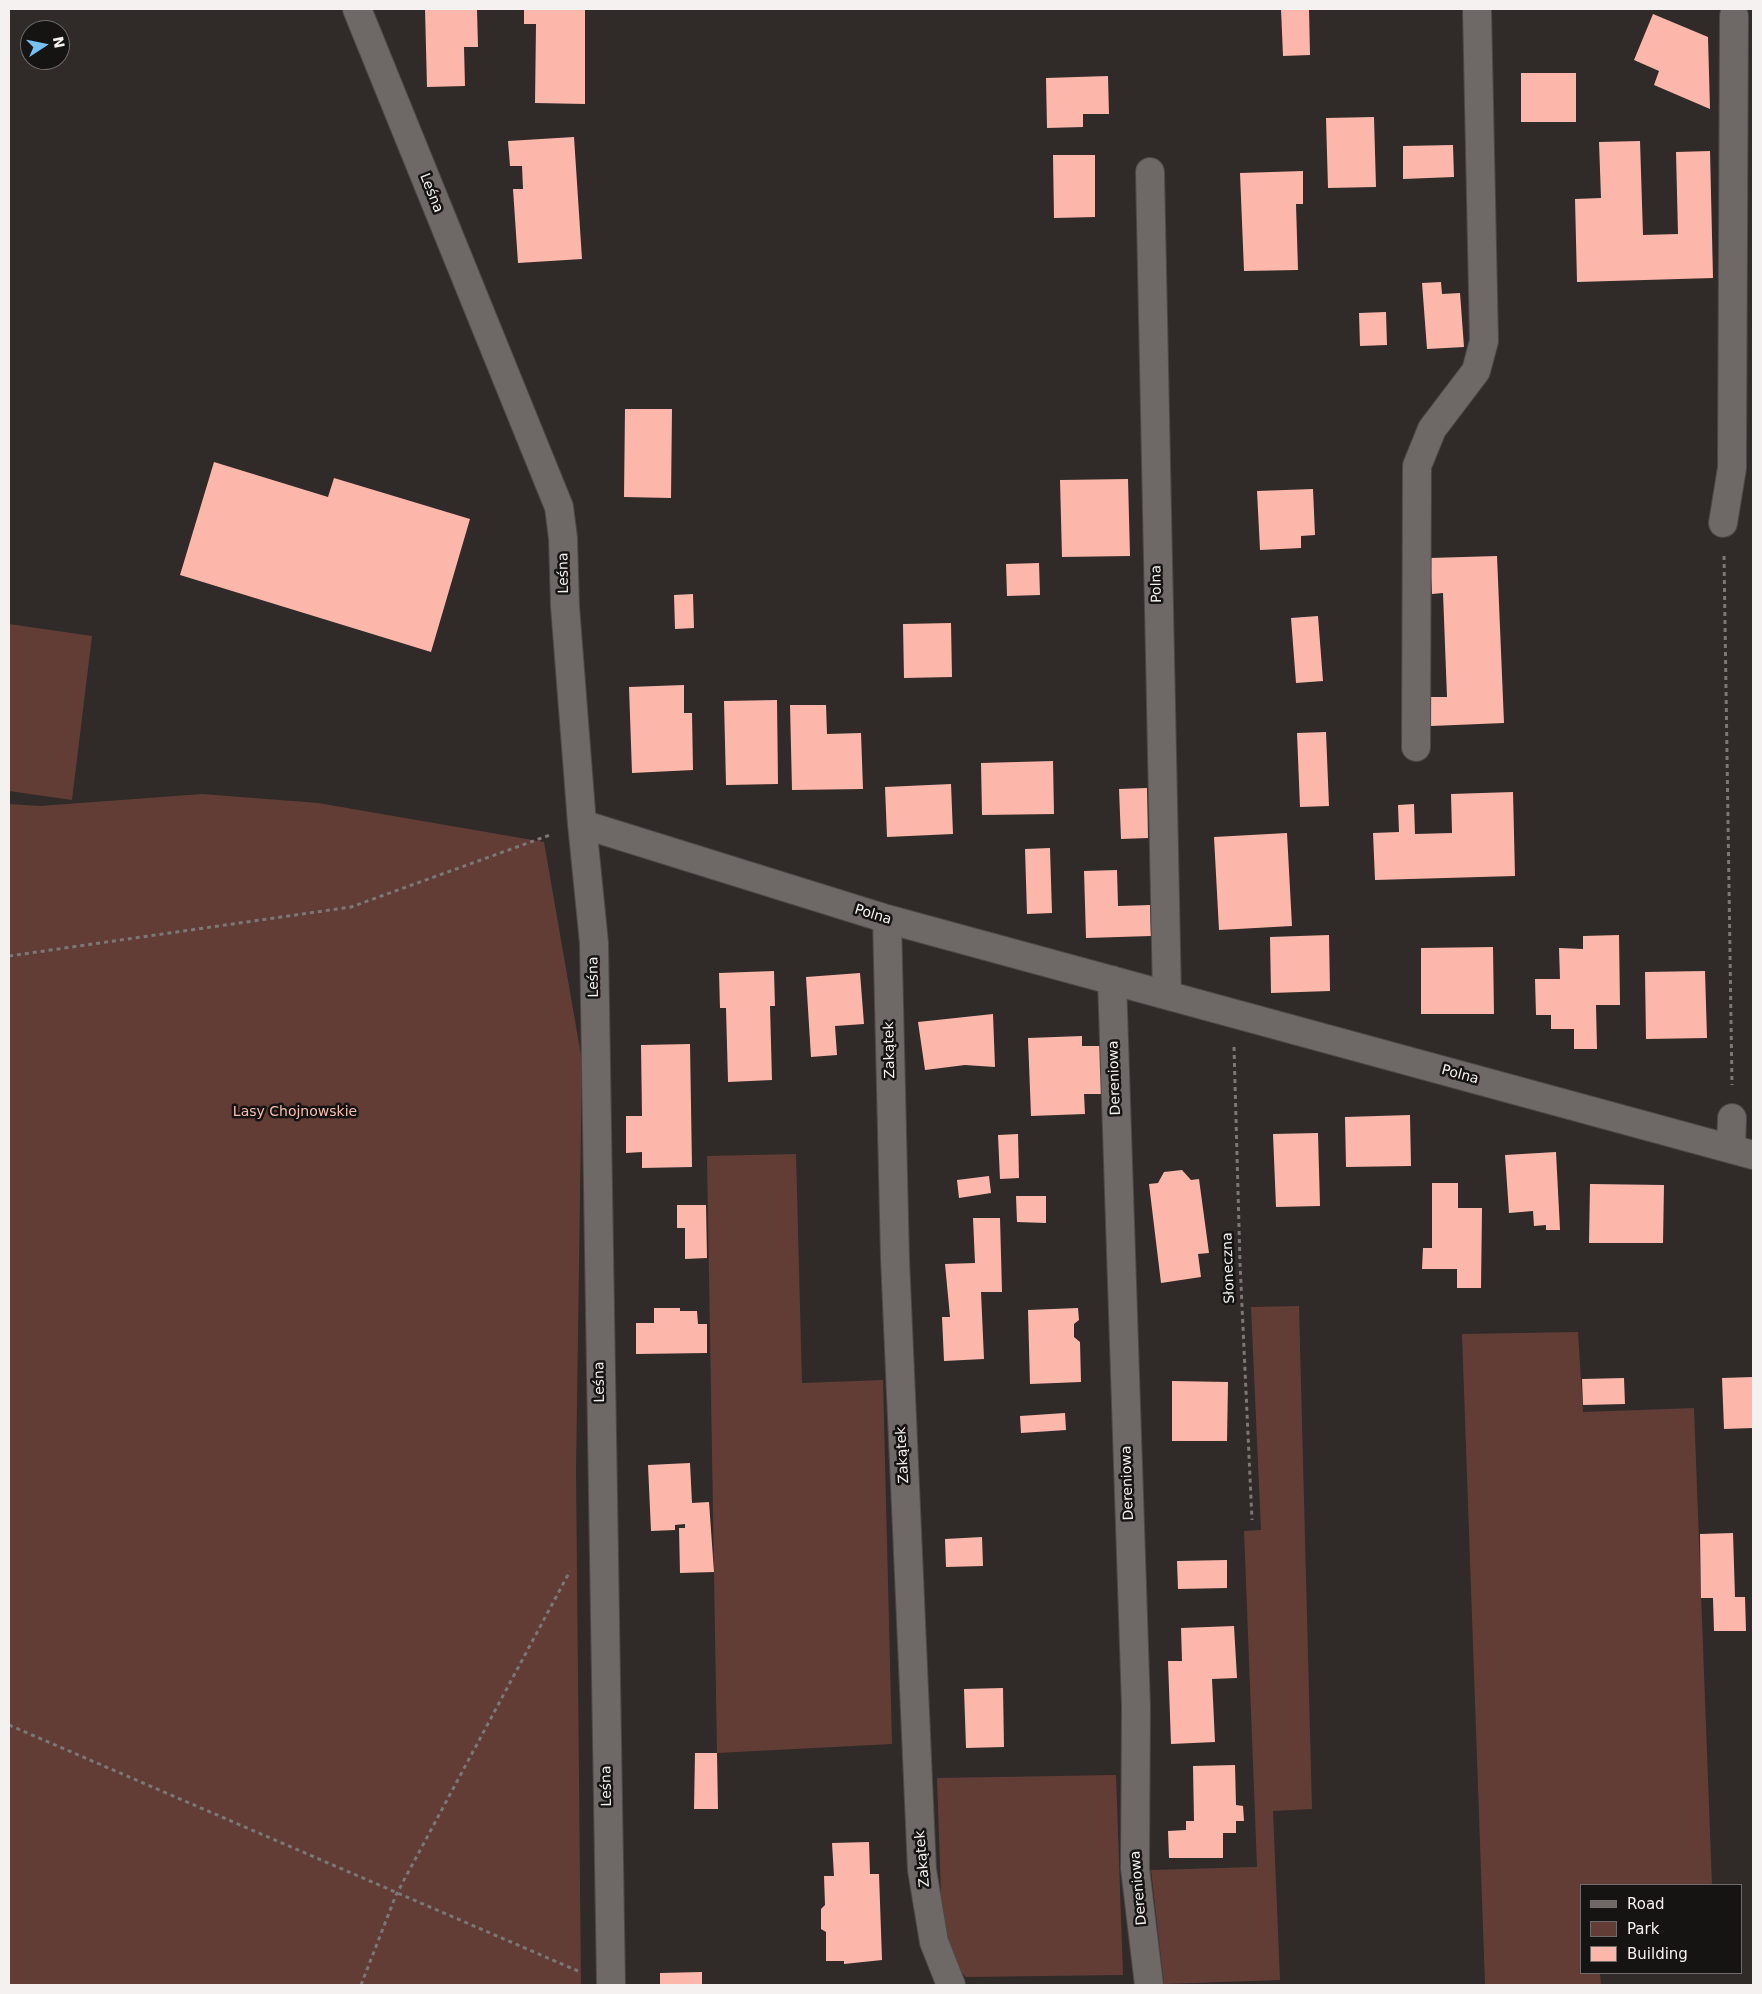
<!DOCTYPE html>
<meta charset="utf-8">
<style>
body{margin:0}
#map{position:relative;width:1762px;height:1994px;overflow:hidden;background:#302a29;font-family:"DejaVu Sans",sans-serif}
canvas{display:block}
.frame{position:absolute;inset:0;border:10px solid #f5f1f0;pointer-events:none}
.legend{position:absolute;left:1580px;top:1884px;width:162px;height:90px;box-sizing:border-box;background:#161313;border:1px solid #6f6c6b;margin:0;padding:6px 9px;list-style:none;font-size:15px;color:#f5f1f0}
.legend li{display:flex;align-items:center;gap:10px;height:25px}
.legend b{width:25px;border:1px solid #6f6c6b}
.north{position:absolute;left:20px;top:20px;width:50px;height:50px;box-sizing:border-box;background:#161313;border:1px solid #6f6c6b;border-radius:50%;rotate:79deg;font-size:14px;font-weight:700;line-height:20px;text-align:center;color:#f5f1f0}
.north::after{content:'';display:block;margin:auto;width:18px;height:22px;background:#73c1f6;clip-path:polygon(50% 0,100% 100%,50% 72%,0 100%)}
</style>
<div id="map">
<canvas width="1762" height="1994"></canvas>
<div class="frame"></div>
<ul class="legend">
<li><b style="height:6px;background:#6e6866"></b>Road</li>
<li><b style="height:14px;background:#623d36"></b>Park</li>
<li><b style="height:14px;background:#fdb7aa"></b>Building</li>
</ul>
<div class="north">N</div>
</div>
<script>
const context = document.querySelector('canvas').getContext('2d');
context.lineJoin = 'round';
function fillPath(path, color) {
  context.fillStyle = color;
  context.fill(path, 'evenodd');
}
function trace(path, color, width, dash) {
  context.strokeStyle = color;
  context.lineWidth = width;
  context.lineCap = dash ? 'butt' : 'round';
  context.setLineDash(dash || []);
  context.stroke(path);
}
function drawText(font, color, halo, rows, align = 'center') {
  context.font = font + ' "DejaVu Sans",sans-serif';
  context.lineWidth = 5;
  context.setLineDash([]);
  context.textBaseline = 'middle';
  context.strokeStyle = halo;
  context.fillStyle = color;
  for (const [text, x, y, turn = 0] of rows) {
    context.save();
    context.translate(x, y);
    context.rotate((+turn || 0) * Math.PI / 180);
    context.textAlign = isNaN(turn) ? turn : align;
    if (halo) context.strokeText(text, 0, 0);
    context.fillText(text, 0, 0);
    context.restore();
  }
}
const green = new Path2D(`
 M 9,624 L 92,636 L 72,800 L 9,791 Z
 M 202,794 L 318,803 L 544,842 L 582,1061 L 576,1471 L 581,1985 L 9,1985 L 9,804 L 40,806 Z
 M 796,1154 L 802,1383 L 883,1380 L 892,1744 L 717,1753 L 707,1156 Z
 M 1299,1306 L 1312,1809 L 1273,1811 L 1280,1980 L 1164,1984 L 1151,1870 L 1257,1867 L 1244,1531 L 1261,1530 L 1251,1307 Z
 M 1578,1332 L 1583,1412 L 1694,1408 L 1712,1885 L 1581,1885 L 1581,1973 L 1600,1973 L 1601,1985 L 1485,1985 L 1462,1334 Z
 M 1116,1775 L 1123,1975 L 966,1977 L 943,1954 L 937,1778 Z`);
const building = new Path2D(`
 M 425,9 L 477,9 L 478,47 L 464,47 L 465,86 L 427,87 Z
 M 524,9 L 585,9 L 585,104 L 535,103 L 536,24 L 524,24 Z
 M 1281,9 L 1309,9 L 1310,55 L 1283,56 Z
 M 1653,14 L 1708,37 L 1710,109 L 1654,85 L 1659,71 L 1634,60 Z
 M 1521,73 L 1576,73 L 1576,122 L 1521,122 Z
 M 1108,76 L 1109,114 L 1083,114 L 1083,127 L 1047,128 L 1046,78 Z
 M 1374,117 L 1376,187 L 1328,188 L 1326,118 Z
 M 574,137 L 582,259 L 518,263 L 513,189 L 523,189 L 522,166 L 510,166 L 508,141 Z
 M 1640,141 L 1643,235 L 1678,234 L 1676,152 L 1710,151 L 1713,278 L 1577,282 L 1575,199 L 1601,198 L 1599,142 Z
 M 1453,145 L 1454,177 L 1403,179 L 1403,146 Z
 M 1053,155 L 1095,155 L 1095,217 L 1054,218 Z
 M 1303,171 L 1303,204 L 1296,204 L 1298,270 L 1244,271 L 1240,173 Z
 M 1441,282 L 1442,294 L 1460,293 L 1464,347 L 1427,349 L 1422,283 Z
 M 1386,312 L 1387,345 L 1360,346 L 1359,313 Z
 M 625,409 L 672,409 L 671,498 L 624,497 Z
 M 214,462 L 328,497 L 334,478 L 470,519 L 431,652 L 180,575 Z
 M 1128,479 L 1130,556 L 1062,557 L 1060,480 Z
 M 1313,489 L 1315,535 L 1301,536 L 1301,548 L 1260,550 L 1257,491 Z
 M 1497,556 L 1504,723 L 1431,726 L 1430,697 L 1447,697 L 1443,593 L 1432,594 L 1430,558 Z
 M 1039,563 L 1040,595 L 1007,596 L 1006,564 Z
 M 693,594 L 694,628 L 675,629 L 674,595 Z
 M 1318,616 L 1323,681 L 1296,683 L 1291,618 Z
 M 951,623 L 952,677 L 904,678 L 903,624 Z
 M 684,685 L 684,713 L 692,713 L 693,770 L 632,773 L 629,687 Z
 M 777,700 L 778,784 L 726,785 L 724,701 Z
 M 790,705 L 826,705 L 827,734 L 861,733 L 863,789 L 792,790 Z
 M 1326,732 L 1329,806 L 1300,807 L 1297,733 Z
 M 1053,761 L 1054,814 L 982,815 L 981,763 Z
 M 951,784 L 953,834 L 887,837 L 885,787 Z
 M 1147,788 L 1148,838 L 1121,839 L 1119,789 Z
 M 1513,792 L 1515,876 L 1375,880 L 1373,833 L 1399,832 L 1398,805 L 1414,804 L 1415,834 L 1452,833 L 1451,794 Z
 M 1287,833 L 1292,926 L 1219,930 L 1214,837 Z
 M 1050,848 L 1052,913 L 1027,914 L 1025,849 Z
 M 1117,870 L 1118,906 L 1150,905 L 1151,936 L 1086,938 L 1084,871 Z
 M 1329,935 L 1330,991 L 1271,993 L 1270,937 Z
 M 1619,935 L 1620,1005 L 1596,1005 L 1597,1049 L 1574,1049 L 1574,1029 L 1551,1029 L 1551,1015 L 1536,1015 L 1535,979 L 1560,979 L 1559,948 L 1583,949 L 1583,936 Z
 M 1493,947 L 1494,1014 L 1421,1014 L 1421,948 Z
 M 774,971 L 775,1006 L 770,1006 L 772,1080 L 728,1082 L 726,1008 L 720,1008 L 719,973 Z
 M 1705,971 L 1707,1038 L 1646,1039 L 1645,972 Z
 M 860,973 L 864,1024 L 835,1026 L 837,1055 L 811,1057 L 806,977 Z
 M 993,1014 L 995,1067 L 965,1065 L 925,1070 L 918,1022 Z
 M 1082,1036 L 1082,1046 L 1101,1046 L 1102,1094 L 1084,1094 L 1085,1114 L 1031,1116 L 1028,1038 Z
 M 690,1044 L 692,1167 L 642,1168 L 642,1152 L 626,1153 L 626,1116 L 642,1116 L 641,1045 Z
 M 1410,1115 L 1411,1166 L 1346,1167 L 1345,1117 Z
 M 1318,1133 L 1320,1206 L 1276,1207 L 1273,1134 Z
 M 1018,1134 L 1019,1178 L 1000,1179 L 998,1135 Z
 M 1556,1152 L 1560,1230 L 1546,1230 L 1546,1225 L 1534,1226 L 1533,1211 L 1509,1213 L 1505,1155 Z
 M 1182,1170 L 1191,1180 L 1199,1179 L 1209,1253 L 1198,1254 L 1201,1277 L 1161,1283 L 1149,1184 L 1158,1183 L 1164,1172 Z
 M 989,1176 L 991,1193 L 959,1198 L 957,1180 Z
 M 1432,1183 L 1458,1183 L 1458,1208 L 1482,1208 L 1481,1288 L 1457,1288 L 1457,1269 L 1422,1269 L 1423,1248 L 1432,1248 Z
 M 1590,1184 L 1664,1185 L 1663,1243 L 1589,1243 Z
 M 1016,1196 L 1046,1196 L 1046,1223 L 1017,1222 Z
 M 677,1205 L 706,1205 L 707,1258 L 685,1259 L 685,1228 L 677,1228 Z
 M 973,1218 L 1000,1218 L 1002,1292 L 981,1292 L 984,1359 L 944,1361 L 942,1317 L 950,1317 L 945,1264 L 975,1263 Z
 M 654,1308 L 680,1308 L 680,1311 L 697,1311 L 698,1324 L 707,1324 L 707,1353 L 636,1354 L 636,1323 L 654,1323 Z
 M 1078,1308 L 1079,1320 L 1074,1324 L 1074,1337 L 1080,1342 L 1081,1382 L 1030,1384 L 1028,1310 Z
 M 1753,1377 L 1753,1428 L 1724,1429 L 1722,1378 Z
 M 1624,1378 L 1625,1404 L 1583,1405 L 1582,1379 Z
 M 1172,1381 L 1228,1382 L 1227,1441 L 1172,1441 Z
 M 1065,1413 L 1066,1430 L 1021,1433 L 1020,1416 Z
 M 690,1463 L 692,1503 L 709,1502 L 714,1572 L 680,1573 L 679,1528 L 685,1528 L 685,1524 L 675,1525 L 675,1530 L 651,1531 L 648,1465 Z
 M 1733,1533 L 1735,1597 L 1745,1597 L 1746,1631 L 1714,1631 L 1713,1598 L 1701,1598 L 1700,1534 Z
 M 982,1537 L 983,1566 L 946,1567 L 945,1539 Z
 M 1227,1560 L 1227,1588 L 1178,1589 L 1177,1561 Z
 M 1234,1626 L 1237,1678 L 1212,1679 L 1215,1742 L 1171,1744 L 1168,1661 L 1182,1661 L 1181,1628 Z
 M 1003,1688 L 1004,1747 L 966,1748 L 964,1689 Z
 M 695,1753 L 717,1753 L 718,1809 L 694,1809 Z
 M 1235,1765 L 1236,1805 L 1243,1806 L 1244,1821 L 1236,1821 L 1236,1833 L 1223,1833 L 1223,1858 L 1169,1858 L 1168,1831 L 1186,1830 L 1186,1821 L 1194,1821 L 1193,1766 Z
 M 869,1842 L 870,1874 L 879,1874 L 882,1960 L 844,1964 L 844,1961 L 826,1961 L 826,1932 L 821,1929 L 821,1909 L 825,1905 L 824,1876 L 834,1876 L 832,1843 Z
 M 702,1972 L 702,1985 L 660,1985 L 660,1973 Z`);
const path = new Path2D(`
 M 1724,556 L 1732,1085
 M 9,956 L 351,907 L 550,835
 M 1234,1047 L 1240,1263 L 1252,1520
 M 9,1725 L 578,1971
 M 361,1985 L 396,1895 L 570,1571`);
const minor = new Path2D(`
 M 357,9 L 559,507 L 563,538 L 565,606 L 582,824 L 594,943 L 611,1985
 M 1150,172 L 1167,995
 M 1723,523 L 1732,468 L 1734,16
 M 1416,747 L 1417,466 L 1432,429 L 1476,371 L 1484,341 L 1477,9
 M 582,824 L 887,919 L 1753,1155
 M 887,919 L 895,1259 L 922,1870 L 934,1942 L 951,1985
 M 1112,980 L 1136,1707 L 1135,1868 L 1149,1985
 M 1731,1149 L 1732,1118`);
const streetNames = [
 ["Leśna",431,193,68],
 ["Leśna",564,573,-91],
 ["Polna",1157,584,-91],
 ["Polna",873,915,17],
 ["Leśna",594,977,-91],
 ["Zakątek",890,1050,-91],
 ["Polna",1460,1075,15],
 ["Dereniowa",1115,1078,-92],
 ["Słoneczna",1229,1268,-92],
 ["Leśna",600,1382,-91],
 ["Zakątek",903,1455,-93],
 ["Dereniowa",1128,1483,-92],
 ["Leśna",607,1786,-91],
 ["Zakątek",923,1859,-95],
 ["Dereniowa",1139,1888,-95]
];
const parkNames = [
 ["Lasy Chojnowskie",295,1112]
];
fillPath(green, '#623d36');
fillPath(building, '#fdb7aa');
trace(minor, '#4d4847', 30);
trace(path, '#7d7776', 3, [4, 4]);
trace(minor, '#6e6866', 28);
drawText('14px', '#f5f1f0', '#161313', streetNames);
drawText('14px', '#f7bdb3', '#161313', parkNames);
</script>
